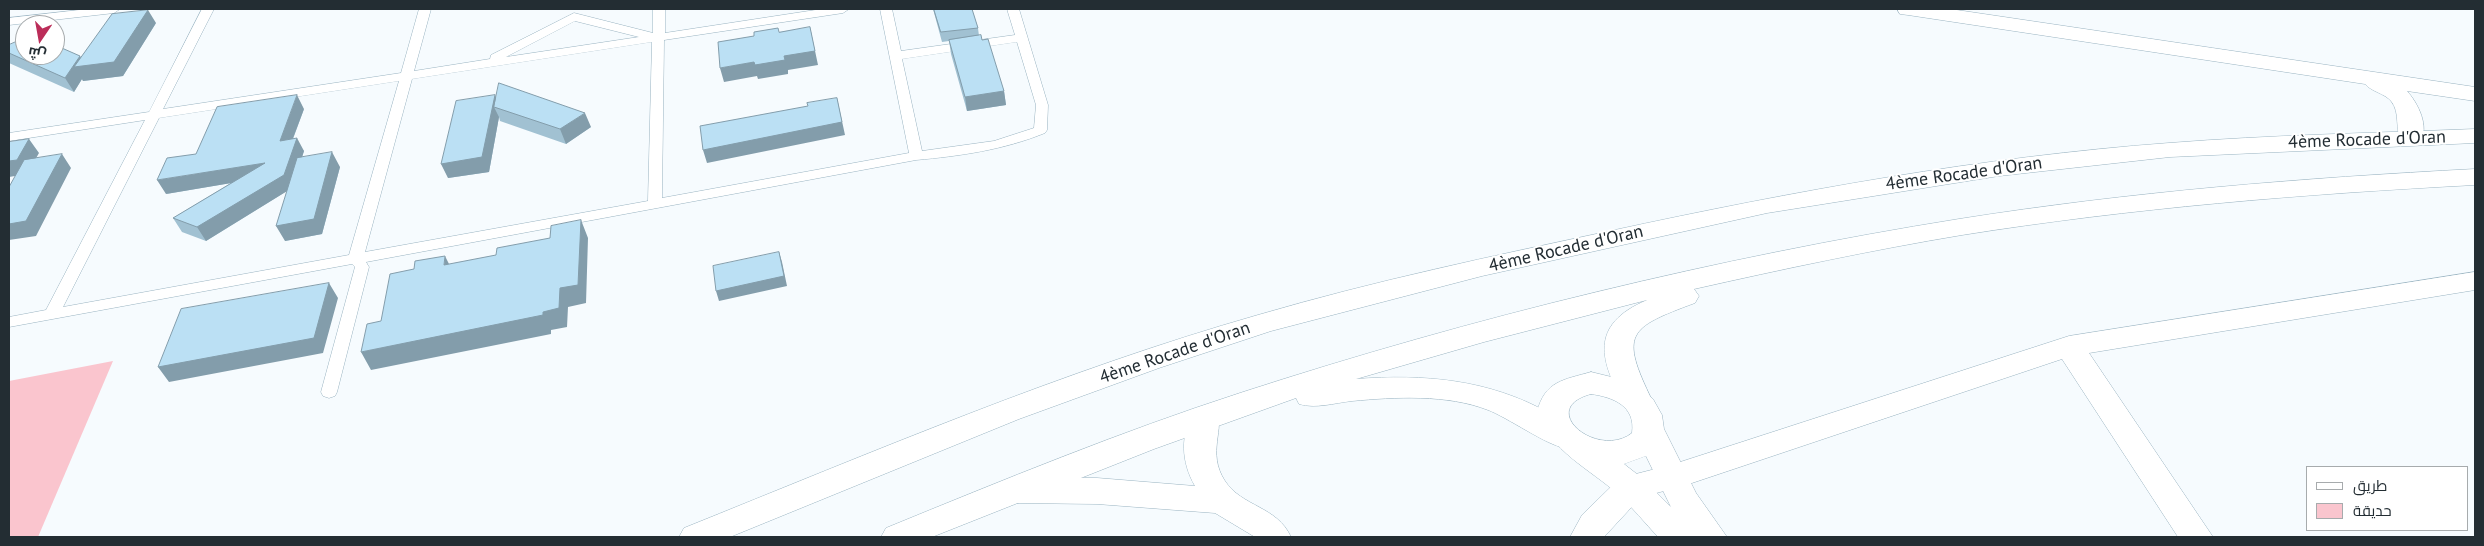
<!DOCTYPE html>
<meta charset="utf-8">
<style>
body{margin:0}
#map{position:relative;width:2484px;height:546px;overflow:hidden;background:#f6fbfe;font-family:"PT Sans",Cairo,sans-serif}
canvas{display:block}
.frame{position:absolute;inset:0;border:10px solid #232d33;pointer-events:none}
.legend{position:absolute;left:2306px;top:466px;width:162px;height:65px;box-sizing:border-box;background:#fff;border:1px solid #a7abad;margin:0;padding:6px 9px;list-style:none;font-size:15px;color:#232d33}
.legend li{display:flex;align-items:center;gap:10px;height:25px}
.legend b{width:25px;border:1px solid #a7abad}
.north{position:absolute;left:15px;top:15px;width:50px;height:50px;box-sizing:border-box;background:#fff;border:1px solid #a7abad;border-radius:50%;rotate:192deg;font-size:14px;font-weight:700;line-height:20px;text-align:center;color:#232d33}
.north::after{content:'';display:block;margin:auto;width:18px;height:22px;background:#bb2d59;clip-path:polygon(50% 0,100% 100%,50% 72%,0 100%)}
</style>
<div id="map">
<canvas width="2484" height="546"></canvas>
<div class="frame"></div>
<ul class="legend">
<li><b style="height:6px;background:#fff"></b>طريق</li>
<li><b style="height:14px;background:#fac5ce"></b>حديقة</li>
</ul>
<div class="north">ش</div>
</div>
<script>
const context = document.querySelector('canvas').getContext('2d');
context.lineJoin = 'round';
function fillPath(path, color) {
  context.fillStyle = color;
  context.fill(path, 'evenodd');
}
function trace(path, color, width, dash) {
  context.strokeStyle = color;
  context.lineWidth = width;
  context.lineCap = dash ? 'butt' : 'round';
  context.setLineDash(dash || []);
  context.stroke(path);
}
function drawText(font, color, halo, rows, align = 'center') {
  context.font = font + ' "PT Sans",sans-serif';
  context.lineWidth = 4;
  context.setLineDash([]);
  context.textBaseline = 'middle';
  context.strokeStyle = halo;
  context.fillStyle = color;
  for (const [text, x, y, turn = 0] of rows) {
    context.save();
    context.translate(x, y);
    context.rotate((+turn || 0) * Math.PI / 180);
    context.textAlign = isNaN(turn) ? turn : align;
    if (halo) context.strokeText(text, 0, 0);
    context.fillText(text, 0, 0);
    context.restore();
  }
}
const green = new Path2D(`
 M 113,361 L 38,537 L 9,537 L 9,381 Z`);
const lane = new Path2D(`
 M 88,9 L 120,9 L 114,13 L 9,25 L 9,18 Z
 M 202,9 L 214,9 L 163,109 L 401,73 L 419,9 L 431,9 L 414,71 L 490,59 L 491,55 L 574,13 L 653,33 L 653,9 L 665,9 L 665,33 L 822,9 L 849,9 L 843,13 L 664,40 L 662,198 L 909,153 L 880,9 L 892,9 L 901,51 L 1015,35 L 1007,9 L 1019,9 L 1048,105 L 1047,130 L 1045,133 C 1003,150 960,156 916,160 L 366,262 L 369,267 L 337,392 L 335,396 L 329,398 L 323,396 L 321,392 L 355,267 L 352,264 L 9,327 L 9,317 L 46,310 L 145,120 L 9,141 L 9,133 L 149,112 ZM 575,21 L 639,37 L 506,57 ZM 652,42 L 648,201 L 365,252 L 412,79 ZM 1017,42 L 1036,105 L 1034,128 L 994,141 L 922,151 L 902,59 ZM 399,81 L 349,255 L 63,307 L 159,118 Z`);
const street = new Path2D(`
 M 2475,272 L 2475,290 L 2089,353 L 2213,537 L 2178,537 L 2062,359 L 1683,486 L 1641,497 L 1604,537 L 1570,537 L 1582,515 L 1620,478 L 1671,465 L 2069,336 Z`);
const secondary = new Path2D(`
 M 1897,9 L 1950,9 L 2475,87 L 2475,101 L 2407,91 C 2418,103 2430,127 2420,142 L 2411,144 L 2402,142 C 2394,130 2401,113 2391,101 C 2384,93 2372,92 2365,84 L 1908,15 L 1900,14 Z
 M 1591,372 L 1632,382 L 1653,399 L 1662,415 L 1664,429 L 1696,493 L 1727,537 L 1658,537 C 1645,523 1633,508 1619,495 C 1590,469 1550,451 1537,412 C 1545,381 1563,380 1591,372 ZM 1591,394 C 1613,397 1636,406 1632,433 C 1598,460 1535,409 1591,394 ZM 1646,456 L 1668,501 L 1671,507 L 1642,478 L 1624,464 Z
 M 1205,407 L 1216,410 C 1226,428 1206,452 1225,481 C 1242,507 1277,506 1291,537 L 1255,537 L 1215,513 L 1097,504 L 1014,503 L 1003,499 L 998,490 L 1003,481 L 1014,477 L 1097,478 L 1195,486 C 1181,462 1180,435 1194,410 Z`);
const highway = new Path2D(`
 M 2475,129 L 2475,143 L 2170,157 L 1999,176 L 1767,213 L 1482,276 L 1271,331 L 1159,368 L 1019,419 L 730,537 L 679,537 L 684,528 C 873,452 1062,371 1258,315 C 1374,281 1493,256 1610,231 C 1795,191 1981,157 2169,143 C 2271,135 2373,133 2475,129 Z
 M 2475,169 L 2475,185 C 2303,194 2132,208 1962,235 C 1872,250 1783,269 1694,289 L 1699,296 L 1695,303 C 1627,328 1620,334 1652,400 L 1648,408 L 1637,411 L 1626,408 C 1600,361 1588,325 1647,300 L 1484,342 L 1356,379 C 1424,374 1488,379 1549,413 C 1560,419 1572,423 1579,435 L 1574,443 C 1571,444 1566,447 1563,447 C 1550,447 1505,416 1488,410 C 1447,394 1395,397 1352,401 C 1334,403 1316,409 1299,404 L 1296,398 L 1154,449 L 932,537 L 881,537 L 886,528 C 1003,480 1120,432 1240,393 C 1474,317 1716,258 1959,219 C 2130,192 2302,178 2475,169 Z`);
const wall = new Path2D(`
 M 933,9 L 972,9 L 978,28 L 979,36 L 982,40 L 1004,91 L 1006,105 L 967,111 L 951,54 L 949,41 L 942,42 Z
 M 156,23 L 123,76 L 83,81 L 82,79 L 74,92 L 9,63 L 9,45 L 80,56 L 81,58 Z
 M 495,95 L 496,99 L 591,127 L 566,144 L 500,121 L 499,117 L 489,172 L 448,178 Z
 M 304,109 L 293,139 L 304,151 L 302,157 L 340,167 L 322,234 L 285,241 L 287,191 L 206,241 L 182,232 L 173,218 L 231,183 L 166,194 Z`);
const shadedWall = new Path2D(`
 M 148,10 L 156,23 L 123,76 L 83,81 L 82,79 L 74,92 L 65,78 L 80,56 L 86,66 Z
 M 810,27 L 818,65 L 788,70 L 788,74 L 758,79 L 757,76 L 724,82 L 720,68 L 784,56 Z
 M 1004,91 L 1006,105 L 967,111 L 965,97 Z
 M 297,95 L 304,109 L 287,154 L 280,141 Z
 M 495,95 L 500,109 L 494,107 L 499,117 L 489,172 L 448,178 L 441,164 Z
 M 837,98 L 845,135 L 707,163 L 703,150 Z
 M 585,113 L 591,127 L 566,144 L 560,129 Z
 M 297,138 L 304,151 L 292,188 L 206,241 L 197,227 Z
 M 29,139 L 39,153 L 27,174 L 9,177 L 9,161 Z
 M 332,152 L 340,167 L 322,234 L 285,241 L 276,226 Z
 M 62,154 L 71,168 L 36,236 L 9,240 L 9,224 Z
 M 265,163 L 273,176 L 166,194 L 157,180 Z
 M 581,220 L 588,238 L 586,303 L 568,307 L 567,327 L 551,330 L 551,334 L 371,370 L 361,352 L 543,312 L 560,288 Z
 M 779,252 L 782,262 L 787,286 L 719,301 L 716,291 Z
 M 445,256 L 454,274 L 444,265 Z
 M 329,283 L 338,298 L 323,353 L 169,382 L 158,367 Z`);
const building = new Path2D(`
 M 934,9 L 972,9 L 978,28 L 941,32 Z
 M 148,10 L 114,62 L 74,67 L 112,14 Z
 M 810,27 L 815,51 L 784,56 L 785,60 L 755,65 L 754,62 L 720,68 L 718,42 L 754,36 L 754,32 L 778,28 L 779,32 Z
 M 981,35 L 982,40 L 988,39 L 1004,91 L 965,97 L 949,40 Z
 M 25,38 L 25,55 L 55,55 L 55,45 L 80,56 L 65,78 L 9,53 L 9,45 Z
 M 499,83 L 585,113 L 560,129 L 494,107 Z
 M 297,95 L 280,141 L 297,138 L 284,175 L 197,227 L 173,218 L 265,163 L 157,180 L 167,158 L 196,154 L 217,107 Z
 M 495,95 L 482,157 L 441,164 L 456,101 Z
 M 837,98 L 842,122 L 703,150 L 700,126 L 808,106 L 807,103 Z
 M 29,139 L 17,160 L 9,161 L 9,142 Z
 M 332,152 L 314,219 L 276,226 L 297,158 Z
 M 62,154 L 26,221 L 9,224 L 9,187 L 24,160 Z
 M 581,220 L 578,285 L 560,288 L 559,308 L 543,312 L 543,315 L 361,352 L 367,324 L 381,321 L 390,274 L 414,269 L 415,261 L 445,256 L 444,265 L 496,255 L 497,248 L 550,238 L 551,226 Z
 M 779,252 L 784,276 L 716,291 L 713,266 Z
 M 329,283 L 314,338 L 158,367 L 181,309 Z`);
const streetNames = [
 ["4ème Rocade d'Oran",2367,140,-2],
 ["4ème Rocade d'Oran",1964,174,-8],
 ["4ème Rocade d'Oran",1566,249,-13],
 ["4ème Rocade d'Oran",1175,353,-19]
];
fillPath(green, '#fac5ce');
trace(lane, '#99b3c1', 1);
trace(street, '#99b3c1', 1);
trace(secondary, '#99b3c1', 1);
trace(highway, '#99b3c1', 1);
fillPath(lane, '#fff');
fillPath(street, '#fff');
fillPath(secondary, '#fff');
fillPath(highway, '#fff');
fillPath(wall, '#a1c1d2');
fillPath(shadedWall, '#839dab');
fillPath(building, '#bbe0f4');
trace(building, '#839dab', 1);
drawText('18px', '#232d33', '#fff', streetNames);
</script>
